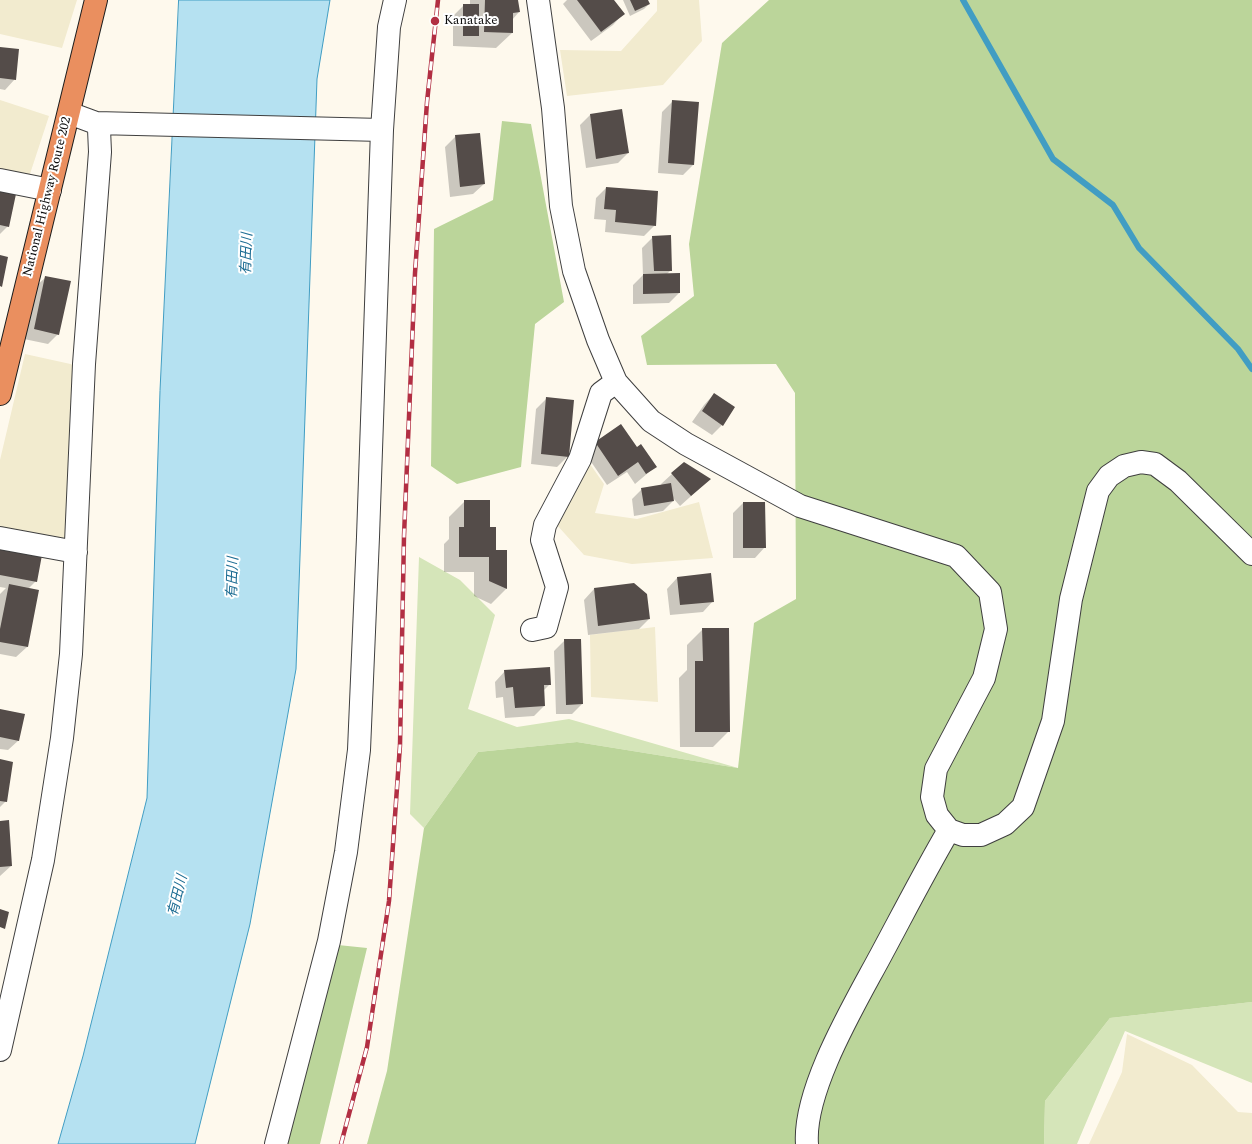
<!DOCTYPE html>
<meta charset="utf-8">
<style>
body{margin:0}
canvas{display:block;background:#fef9ed}
</style>
<canvas width="1252" height="1144"></canvas>
<script>
const context = document.querySelector('canvas').getContext('2d');
context.lineJoin = 'round';
function fillPath(path, color) {
  context.fillStyle = color;
  context.fill(path, 'evenodd');
}
function trace(path, color, width, dash) {
  context.strokeStyle = color;
  context.lineWidth = width;
  context.lineCap = dash ? 'butt' : 'round';
  context.setLineDash(dash || []);
  context.stroke(path);
}
function drawText(font, color, halo, rows, align = 'center') {
  context.font = font + ' Spectral,"Noto Sans JP",serif';
  context.lineWidth = 4;
  context.setLineDash([]);
  context.textBaseline = 'middle';
  context.strokeStyle = halo;
  context.fillStyle = color;
  for (const [text, x, y, turn = 0] of rows) {
    context.save();
    context.translate(x, y);
    context.rotate((+turn || 0) * Math.PI / 180);
    context.textAlign = isNaN(turn) ? turn : align;
    if (halo) context.strokeText(text, 0, 0);
    context.fillText(text, 0, 0);
    context.restore();
  }
}
const farmland = new Path2D(`
 M 0,0 L 77,0 L 62,48 L 0,34 Z
 M 657,0 L 699,0 L 702,41 L 663,85 L 567,96 L 560,50 L 621,51 L 657,11 Z
 M 0,100 L 49,116 L 29,177 L 0,173 Z
 M 25,354 L 75,365 L 65,541 L 0,527 L 0,460 Z
 M 590,464 L 604,484 L 595,513 L 637,519 L 699,502 L 713,558 L 632,564 L 584,555 L 556,524 Z
 M 655,627 L 658,702 L 591,697 L 590,635 Z
 M 1127,1034 L 1192,1065 L 1238,1112 L 1252,1113 L 1252,1144 L 1089,1144 L 1122,1072 Z`);
const green = new Path2D(`
 M 419,557 L 460,580 L 495,615 L 468,709 L 517,727 L 569,719 L 738,768 L 577,742 L 478,752 L 424,828 L 410,814 Z
 M 1252,1002 L 1252,1083 L 1125,1031 L 1077,1144 L 1044,1144 L 1045,1101 L 1110,1018 Z`);
const forest = new Path2D(`
 M 769,0 L 1252,0 L 1252,1002 L 1110,1018 L 1045,1101 L 1044,1144 L 367,1144 L 387,1071 L 424,828 L 478,752 L 577,742 L 738,768 L 754,623 L 796,599 L 795,393 L 776,364 L 647,365 L 641,336 L 694,296 L 689,244 L 722,43 Z
 M 502,121 L 531,124 L 564,302 L 535,324 L 521,467 L 457,484 L 431,466 L 434,229 L 493,200 Z
 M 338,945 L 367,948 L 320,1144 L 286,1144 Z`);
const water = new Path2D(`
 M 179,0 L 330,0 L 317,79 L 296,669 L 250,924 L 195,1144 L 58,1144 L 83,1056 L 147,798 L 160,391 Z`);
const shadow = new Path2D(`
 M 470,0 L 517,0 L 519,12 L 512,20 L 512,33 L 496,48 L 453,46 L 453,16 L 464,5 L 470,5 Z
 M 567,0 L 613,0 L 623,14 L 613,25 L 591,41 L 563,4 Z
 M 623,0 L 647,0 L 649,4 L 644,9 L 630,16 Z
 M 0,48 L 15,79 L 5,90 L 0,89 Z
 M 673,101 L 693,165 L 683,175 L 658,173 L 662,112 Z
 M 621,110 L 628,153 L 618,163 L 586,168 L 580,125 L 590,115 Z
 M 456,136 L 484,184 L 473,194 L 450,197 L 445,147 Z
 M 606,188 L 655,225 L 644,236 L 605,232 L 606,220 L 594,219 L 596,198 Z
 M 0,191 L 8,226 L 0,234 Z
 M 653,237 L 671,270 L 667,274 L 679,293 L 669,303 L 633,304 L 633,285 L 643,275 L 642,248 Z
 M 46,277 L 58,334 L 48,344 L 24,339 L 35,287 Z
 M 714,394 L 722,425 L 712,435 L 692,422 L 704,405 Z
 M 547,398 L 568,456 L 557,467 L 531,464 L 536,409 Z
 M 595,443 L 636,448 L 655,467 L 635,484 L 627,472 L 607,485 L 585,453 Z
 M 684,463 L 699,489 L 680,506 L 673,498 L 673,501 L 663,511 L 634,516 L 632,499 L 642,489 L 662,486 L 661,484 Z
 M 465,501 L 489,528 L 495,551 L 506,551 L 506,589 L 491,604 L 474,596 L 474,572 L 444,572 L 444,544 L 449,539 L 449,517 Z
 M 743,503 L 765,547 L 755,558 L 733,558 L 733,513 Z
 M 0,548 L 36,581 L 28,589 L 27,647 L 16,657 L 0,654 L 0,594 L 6,588 L 0,587 Z
 M 710,574 L 713,601 L 703,612 L 670,615 L 667,589 L 677,578 Z
 M 594,589 L 649,619 L 639,629 L 588,635 L 584,600 Z
 M 703,629 L 729,731 L 713,747 L 680,747 L 679,678 L 687,670 L 687,645 Z
 M 565,640 L 582,704 L 572,714 L 556,714 L 554,651 Z
 M 505,671 L 550,684 L 543,691 L 544,706 L 534,716 L 505,718 L 503,697 L 496,698 L 495,682 Z
 M 0,710 L 19,740 L 8,750 L 0,749 Z
 M 0,760 L 6,801 L 0,807 Z
 M 0,822 L 11,866 L 0,876 Z`);
const stream = new Path2D(`
 M 963,0 L 1053,159 L 1113,205 L 1139,248 L 1238,349 L 1252,369`);
const building = new Path2D(`
 M 485,0 L 518,0 L 520,12 L 513,13 L 513,33 L 484,32 Z
 M 577,0 L 614,0 L 625,14 L 601,32 Z
 M 630,0 L 648,0 L 650,4 L 635,11 Z
 M 463,4 L 479,4 L 479,36 L 463,36 Z
 M 0,47 L 19,49 L 16,80 L 0,78 Z
 M 672,100 L 699,102 L 694,165 L 668,163 Z
 M 622,109 L 629,153 L 596,159 L 590,114 Z
 M 480,133 L 485,184 L 460,187 L 455,135 Z
 M 606,187 L 658,191 L 656,226 L 615,222 L 616,210 L 604,209 Z
 M 0,190 L 16,194 L 9,227 L 0,225 Z
 M 671,235 L 672,271 L 654,271 L 652,236 Z
 M 0,255 L 8,257 L 2,287 L 0,286 Z
 M 680,273 L 680,293 L 643,294 L 643,274 Z
 M 45,276 L 71,281 L 59,335 L 34,329 Z
 M 714,393 L 735,407 L 723,426 L 702,411 Z
 M 546,397 L 574,400 L 569,457 L 541,454 Z
 M 621,424 L 637,447 L 641,444 L 657,467 L 646,474 L 638,462 L 618,476 L 595,442 Z
 M 684,462 L 711,479 L 691,496 L 671,473 Z
 M 671,483 L 674,501 L 644,506 L 641,488 Z
 M 464,500 L 490,500 L 490,527 L 496,527 L 496,550 L 507,550 L 507,589 L 489,581 L 489,557 L 459,557 L 459,527 L 464,527 Z
 M 743,502 L 765,502 L 766,548 L 743,548 Z
 M 0,547 L 42,555 L 37,582 L 0,575 Z
 M 711,573 L 714,602 L 680,605 L 677,577 Z
 M 634,583 L 647,594 L 650,619 L 598,626 L 594,588 Z
 M 9,584 L 39,590 L 28,647 L 0,642 L 0,629 Z
 M 702,628 L 729,628 L 730,732 L 695,732 L 695,661 L 703,661 Z
 M 564,639 L 581,639 L 583,704 L 566,705 Z
 M 550,667 L 551,685 L 544,685 L 545,706 L 515,708 L 513,687 L 506,688 L 504,670 Z
 M 0,709 L 25,714 L 19,741 L 0,737 Z
 M 0,759 L 13,762 L 7,802 L 0,801 Z
 M 9,820 L 12,866 L 0,867 L 0,821 Z
 M 0,909 L 9,912 L 5,929 L 0,927 Z`);
const minor = new Path2D(`
 M 538,0 L 553,108 L 561,206 L 574,271 L 598,340 L 616,382 L 651,421 L 686,444 L 800,506 L 956,556 L 990,592 L 996,629 L 984,678 L 936,769 L 932,797 L 937,815 L 949,830 L 963,835 L 981,835 L 1005,824 L 1023,807 L 1053,721 L 1071,599 L 1098,491 L 1109,476 L 1124,466 L 1141,462 L 1155,464 L 1178,481 L 1252,554
 M 69,113 L 96,123 L 382,130
 M 0,180 L 50,190
 M 0,538 L 76,552
 M 532,630 L 546,627 L 557,587 L 542,540 L 545,525 L 580,459 L 601,393 L 616,382
 M 0,1050 L 43,860 L 62,738 L 71,654 L 84,364 L 100,152 L 99,129 L 96,123
 M 276,1144 L 329,941 L 346,852 L 359,750 L 368,537 L 382,130 L 389,27 L 395,0
 M 807,1144 C 803,1089 856,1002 882,953 C 904,912 925,871 949,830`);
const highway = new Path2D(`
 M 0,394 L 96,0`);
const rail = new Path2D(`
 M 341,1144 L 367,1047 L 389,901 L 400,745 L 404,536 L 415,273 L 427,102 L 438,0`);
const markers = [
 [435,21,5,"#b22f43"]
];
const poiNames = [
 ["Kanatake",444,21]
];
const streetNames = [
 ["National Highway Route 202",48,197,-76]
];
const waterNames = [
 ["有田川",248,254,-88],
 ["有田川",234,578,-88],
 ["有田川",179,896,-76]
];
fillPath(farmland, '#f2ebcf');
fillPath(green, '#d5e5b9');
fillPath(forest, '#bbd59a');
fillPath(water, '#b5e1f1');
trace(water, '#419dc3', 1);
fillPath(shadow, '#0003');
trace(stream, '#419dc3', 6);
fillPath(building, '#544c49');
trace(minor, '#3f3f3f', 24);
trace(highway, '#1d1d1d', 24);
trace(minor, '#fff', 22);
trace(highway, '#ea8f5f', 22);
trace(rail, '#b22f43', 4.5);
trace(rail, '#fff', 3, [9]);
for (const [x, y, r, color] of markers) {
  const dot = new Path2D();
  dot.arc(x, y, r, 0, 2 * Math.PI);
  context.fillStyle = color;
  context.fill(dot);
  trace(dot, '#fff', 1.5);
}
drawText('13px', '#0c0c0c', '#fff', poiNames, 'left');
drawText('13px', '#0c0c0c', '#fff', streetNames);
drawText('italic 14px', '#1f6e94', '#fff', waterNames);
</script>
